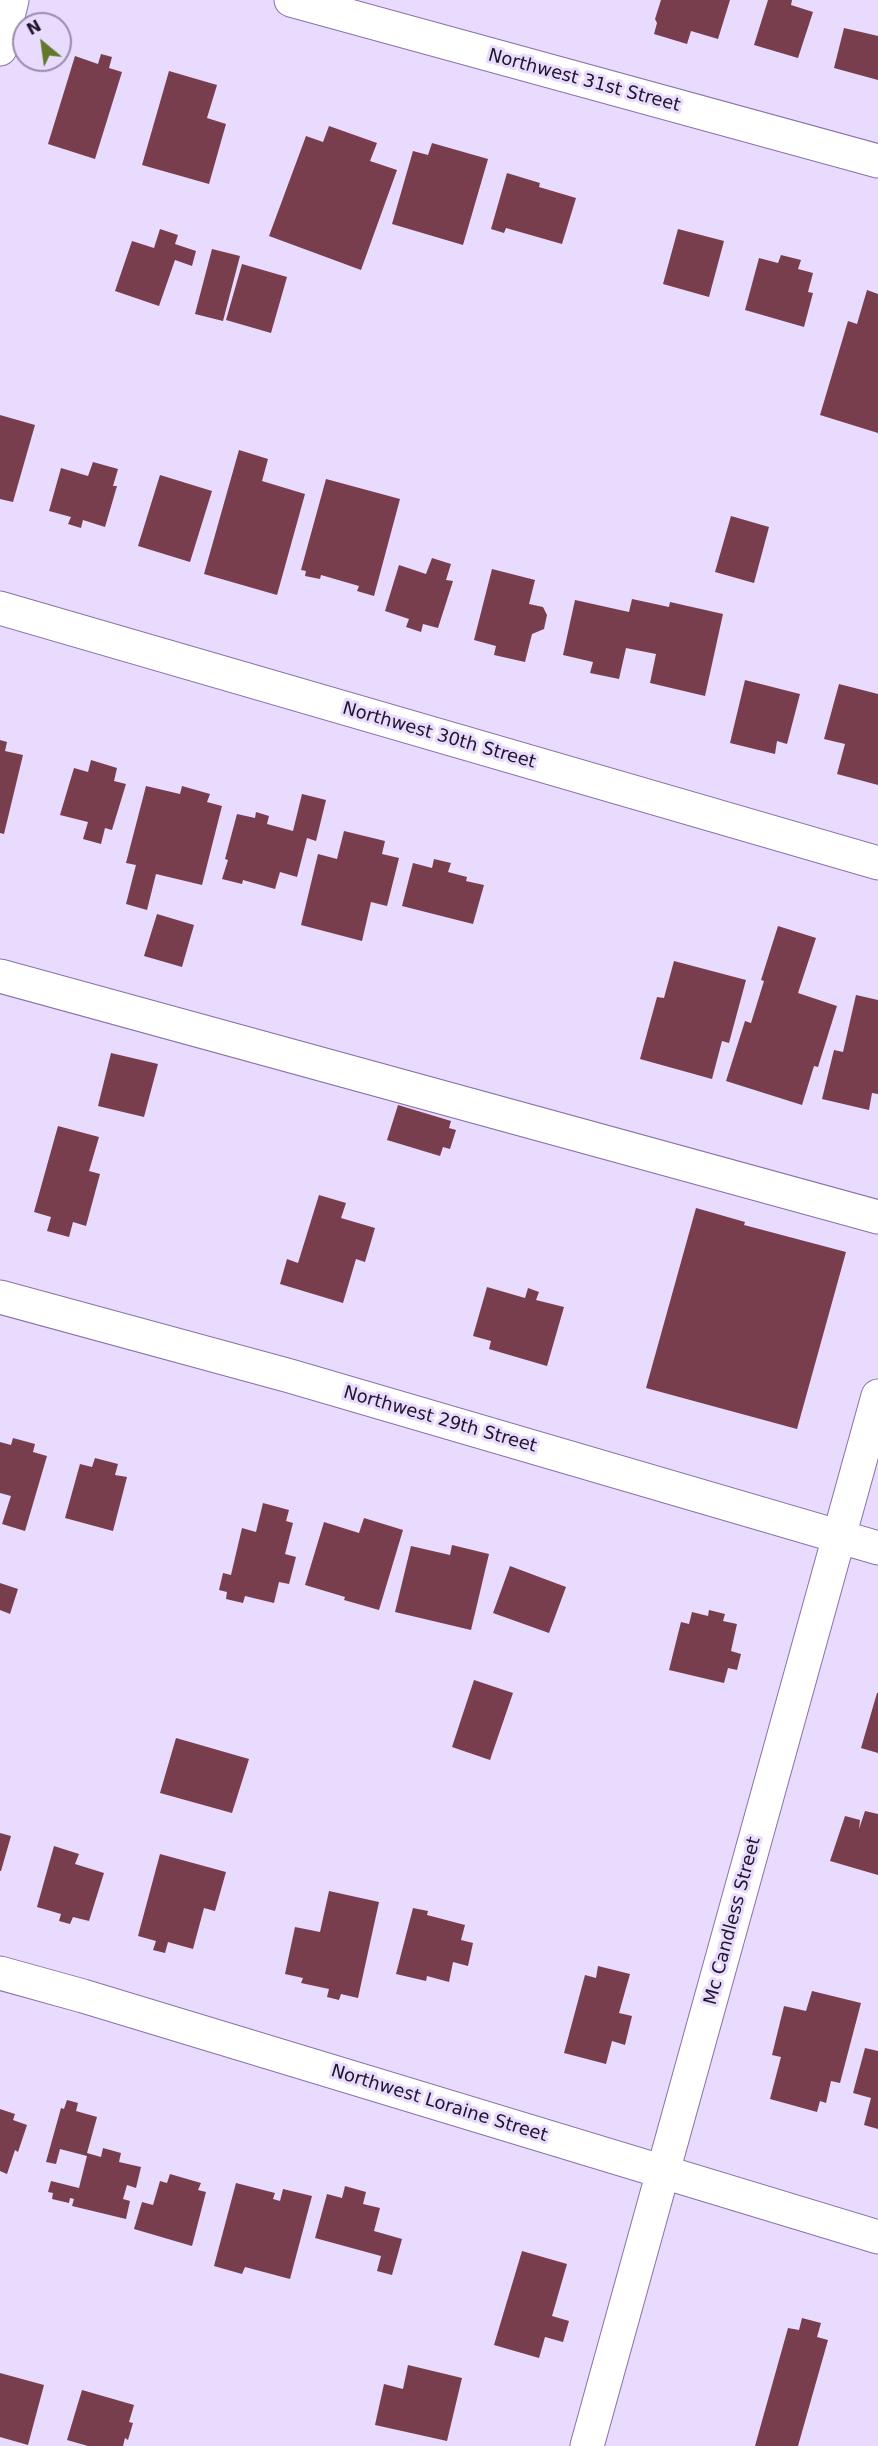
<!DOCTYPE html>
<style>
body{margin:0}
#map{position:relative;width:878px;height:2446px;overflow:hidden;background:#e9dbfe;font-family:"DejaVu Sans",sans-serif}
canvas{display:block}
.north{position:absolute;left:12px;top:12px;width:60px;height:60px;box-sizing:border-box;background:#e9dbfe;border:2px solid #998caa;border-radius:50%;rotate:331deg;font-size:16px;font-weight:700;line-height:24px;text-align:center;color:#20162b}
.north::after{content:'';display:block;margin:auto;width:21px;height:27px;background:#62792b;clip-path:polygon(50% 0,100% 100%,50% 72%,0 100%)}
</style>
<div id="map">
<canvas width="878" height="2446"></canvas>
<div class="north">N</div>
</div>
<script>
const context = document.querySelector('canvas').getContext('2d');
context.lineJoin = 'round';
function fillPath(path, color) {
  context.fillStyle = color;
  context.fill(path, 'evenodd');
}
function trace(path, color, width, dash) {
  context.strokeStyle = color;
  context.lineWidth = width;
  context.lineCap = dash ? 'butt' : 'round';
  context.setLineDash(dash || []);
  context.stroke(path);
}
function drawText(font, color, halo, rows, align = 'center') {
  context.font = font + ' "DejaVu Sans",sans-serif';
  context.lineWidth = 6;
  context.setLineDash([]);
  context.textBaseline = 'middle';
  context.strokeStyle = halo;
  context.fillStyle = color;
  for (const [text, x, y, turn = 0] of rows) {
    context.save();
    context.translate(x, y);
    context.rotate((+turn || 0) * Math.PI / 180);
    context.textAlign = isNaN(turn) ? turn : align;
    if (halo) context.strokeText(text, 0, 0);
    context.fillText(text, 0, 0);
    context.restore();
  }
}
const building = new Path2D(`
 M 661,0 L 730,0 L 718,39 L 691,31 L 687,44 L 654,34 L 657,23 L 655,19 Z
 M 768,0 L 792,0 L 791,5 L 813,12 L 798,58 L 754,45 Z
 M 844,28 L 878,36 L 878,80 L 834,68 Z
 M 101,54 L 112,57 L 109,68 L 122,72 L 95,159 L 48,144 L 75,56 L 98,64 Z
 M 169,71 L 217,85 L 207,118 L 226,124 L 209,184 L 142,165 Z
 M 329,126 L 377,143 L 370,161 L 397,170 L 361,270 L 269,236 L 306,136 L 323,142 Z
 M 432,143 L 488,159 L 463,245 L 392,224 L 413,151 L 428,155 Z
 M 507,173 L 540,183 L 539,187 L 576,198 L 562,244 L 506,228 L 504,233 L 491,229 Z
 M 160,229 L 178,235 L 175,244 L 196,251 L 192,266 L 175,260 L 159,306 L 115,291 L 132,241 L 154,248 Z
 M 678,229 L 724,241 L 709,297 L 663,284 Z
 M 212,249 L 240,256 L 223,321 L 195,314 Z
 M 781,255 L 801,260 L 798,269 L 813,273 L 808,292 L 813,293 L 804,327 L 745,310 L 759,258 L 778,263 Z
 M 242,264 L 287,277 L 271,333 L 226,320 Z
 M 867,290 L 878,294 L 878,433 L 820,415 L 848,321 L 857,324 Z
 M 0,415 L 35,425 L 13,502 L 0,499 Z
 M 239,450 L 268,459 L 262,481 L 305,494 L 277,595 L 204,574 Z
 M 93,462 L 118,469 L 113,486 L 117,486 L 105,527 L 83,520 L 81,528 L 68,524 L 71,517 L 49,511 L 61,468 L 88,476 Z
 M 160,475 L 212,491 L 190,562 L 138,546 Z
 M 326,479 L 400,499 L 374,596 L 357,591 L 359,586 L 321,575 L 320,579 L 305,576 L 306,571 L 301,570 Z
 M 731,516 L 769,527 L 754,583 L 715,572 Z
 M 432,558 L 451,564 L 446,580 L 453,581 L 438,628 L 423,624 L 421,632 L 406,627 L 409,619 L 385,611 L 399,565 L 426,574 Z
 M 492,569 L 535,580 L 529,604 L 543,607 L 547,615 L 544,629 L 532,634 L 525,662 L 494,655 L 496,646 L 474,640 Z
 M 632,599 L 669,607 L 670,602 L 723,614 L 705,696 L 650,683 L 656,654 L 626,648 L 619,679 L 590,673 L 593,662 L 563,655 L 575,600 L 629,612 Z
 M 745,680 L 800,694 L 787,744 L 777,741 L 775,754 L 730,743 Z
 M 839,684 L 878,694 L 878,785 L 837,774 L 845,744 L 824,739 Z
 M 0,740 L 7,742 L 5,751 L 23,755 L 4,834 L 0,833 Z
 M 91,760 L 117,768 L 114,781 L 126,784 L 112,830 L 105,828 L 101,844 L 83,839 L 88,822 L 60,815 L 74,768 L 88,772 Z
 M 146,786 L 180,794 L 182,786 L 210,794 L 207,802 L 222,806 L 202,885 L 156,874 L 147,910 L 126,904 L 136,865 L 126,863 Z
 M 302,794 L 326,800 L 316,841 L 307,838 L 297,877 L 280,872 L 275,889 L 243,880 L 242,884 L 222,879 L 228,860 L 225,859 L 237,814 L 255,818 L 256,812 L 269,816 L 267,824 L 293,831 Z
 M 344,831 L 385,841 L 382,854 L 399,858 L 387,906 L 371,902 L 362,941 L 301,925 L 318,854 L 337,859 Z
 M 434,859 L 451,863 L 448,872 L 467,877 L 466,881 L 484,885 L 473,924 L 402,906 L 413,863 L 432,868 Z
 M 157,914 L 194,925 L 182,967 L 144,956 Z
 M 778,926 L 816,938 L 798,993 L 837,1006 L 818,1067 L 814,1066 L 802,1105 L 726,1081 L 745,1021 L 751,1023 L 764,981 L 761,980 Z
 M 674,961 L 746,980 L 729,1043 L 722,1041 L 712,1079 L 640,1059 L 657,997 L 664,998 Z
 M 856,995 L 878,1000 L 878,1094 L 872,1093 L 869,1110 L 822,1099 L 834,1050 L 843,1052 Z
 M 111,1053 L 158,1064 L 144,1117 L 98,1106 Z
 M 398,1105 L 451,1121 L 449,1128 L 456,1130 L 450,1149 L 443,1147 L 440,1156 L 387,1140 Z
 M 58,1126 L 99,1137 L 89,1171 L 100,1174 L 86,1226 L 73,1222 L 69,1237 L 47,1231 L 51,1217 L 34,1212 Z
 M 319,1195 L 346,1203 L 341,1218 L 375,1228 L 365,1262 L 356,1259 L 343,1303 L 280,1284 L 287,1259 L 298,1263 Z
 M 696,1208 L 745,1222 L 744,1225 L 846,1252 L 797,1429 L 646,1388 Z
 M 487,1287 L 525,1298 L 528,1288 L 539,1292 L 536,1300 L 564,1307 L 547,1366 L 489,1349 L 491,1341 L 473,1336 Z
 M 13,1438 L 35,1444 L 33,1452 L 47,1456 L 25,1531 L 2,1524 L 11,1496 L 0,1493 L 0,1442 L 11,1445 Z
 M 95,1458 L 118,1464 L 115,1475 L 127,1477 L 113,1531 L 65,1518 L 80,1464 L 92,1467 Z
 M 263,1503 L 289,1510 L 286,1521 L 293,1523 L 285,1554 L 296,1557 L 289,1584 L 279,1582 L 274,1603 L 245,1596 L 243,1603 L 226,1599 L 227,1592 L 219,1590 L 223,1573 L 231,1575 L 242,1528 L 256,1532 Z
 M 364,1518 L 403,1530 L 379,1610 L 344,1600 L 345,1597 L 305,1585 L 324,1522 L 359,1533 Z
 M 452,1545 L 489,1554 L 471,1630 L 395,1612 L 411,1546 L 450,1555 Z
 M 510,1566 L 566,1587 L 549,1633 L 493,1613 Z
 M 0,1583 L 18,1589 L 10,1614 L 0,1610 Z
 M 709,1610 L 725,1614 L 723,1621 L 737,1624 L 731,1651 L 741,1654 L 737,1670 L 728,1668 L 724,1683 L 669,1670 L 681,1622 L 689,1624 L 692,1612 L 708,1616 Z
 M 474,1680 L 513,1693 L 490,1760 L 452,1747 Z
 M 877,1693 L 878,1693 L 878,1753 L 861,1748 Z
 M 176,1738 L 249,1759 L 232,1813 L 160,1793 Z
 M 865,1811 L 878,1814 L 878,1875 L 830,1861 L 845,1816 L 860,1820 L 859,1829 Z
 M 0,1833 L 11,1836 L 1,1871 L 0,1871 Z
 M 54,1846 L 79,1854 L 75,1864 L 104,1873 L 89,1921 L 73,1917 L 70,1924 L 59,1921 L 61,1914 L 37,1907 Z
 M 160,1854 L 226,1872 L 215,1911 L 204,1908 L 193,1949 L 168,1942 L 165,1953 L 153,1950 L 156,1941 L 138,1936 Z
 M 329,1891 L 379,1902 L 358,1998 L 341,1994 L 339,2000 L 327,1997 L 329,1989 L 301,1983 L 303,1978 L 285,1974 L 295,1927 L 320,1932 Z
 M 413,1908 L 428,1911 L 427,1915 L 465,1925 L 461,1940 L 473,1943 L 468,1966 L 453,1962 L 449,1982 L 427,1976 L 426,1981 L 396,1974 Z
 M 598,1966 L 630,1974 L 619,2013 L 632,2016 L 625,2045 L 612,2041 L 606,2064 L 564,2053 L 585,1975 L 596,1978 Z
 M 812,1991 L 861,2003 L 840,2083 L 831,2081 L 826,2103 L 820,2101 L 817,2112 L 770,2099 L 781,2057 L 772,2055 L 784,2006 L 806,2011 Z
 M 865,2048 L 878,2051 L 878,2129 L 864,2125 L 871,2098 L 853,2093 Z
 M 67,2100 L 78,2103 L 76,2111 L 97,2117 L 87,2153 L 101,2157 L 103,2148 L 121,2153 L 119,2162 L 141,2167 L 136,2188 L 127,2185 L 123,2199 L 130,2201 L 126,2219 L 72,2206 L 74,2199 L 70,2198 L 69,2203 L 52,2199 L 53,2193 L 48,2192 L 51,2181 L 79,2188 L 87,2156 L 60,2149 L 56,2164 L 46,2162 L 61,2108 L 64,2109 Z
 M 0,2109 L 15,2114 L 13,2120 L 27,2125 L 18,2152 L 15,2150 L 7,2174 L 0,2171 Z
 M 170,2174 L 201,2183 L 198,2190 L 206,2192 L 192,2246 L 134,2229 L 142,2202 L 153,2205 L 160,2181 L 167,2183 Z
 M 236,2183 L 275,2193 L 273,2199 L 280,2201 L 283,2189 L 312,2196 L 290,2279 L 245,2267 L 242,2274 L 214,2266 Z
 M 345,2186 L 366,2192 L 363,2204 L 380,2208 L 374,2231 L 402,2239 L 392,2275 L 377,2271 L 381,2256 L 315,2238 L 327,2194 L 342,2198 Z
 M 522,2251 L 567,2264 L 552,2316 L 569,2321 L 563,2342 L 545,2337 L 539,2358 L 494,2345 Z
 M 802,2318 L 821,2323 L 817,2337 L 828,2340 L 798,2446 L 755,2446 L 788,2328 L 799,2330 Z
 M 408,2365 L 462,2378 L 447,2441 L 375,2425 L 384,2384 L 403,2389 Z
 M 0,2373 L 44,2385 L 28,2445 L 0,2437 Z
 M 82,2390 L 134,2405 L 129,2422 L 133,2423 L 128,2440 L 125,2438 L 123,2446 L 88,2446 L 67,2440 Z`);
const minor = new Path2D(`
 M 291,0 L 878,161
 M 0,49 L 12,0
 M 0,608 L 878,863
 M 0,976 L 878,1217
 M 0,1297 L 290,1376 L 878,1548
 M 0,1973 L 83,1996 L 878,2237
 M 587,2446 L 878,1396`);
const streetNames = [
 ["Northwest 31st Street",584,81,15],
 ["Northwest 30th Street",439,736,16],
 ["Northwest 29th Street",440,1420,16],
 ["Mc Candless Street",733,1921,-75],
 ["Northwest Loraine Street",439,2104,17]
];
fillPath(building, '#783e4d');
trace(minor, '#8972a7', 35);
trace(minor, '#fff', 33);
drawText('18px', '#20162b', '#e9dbfe', streetNames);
</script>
